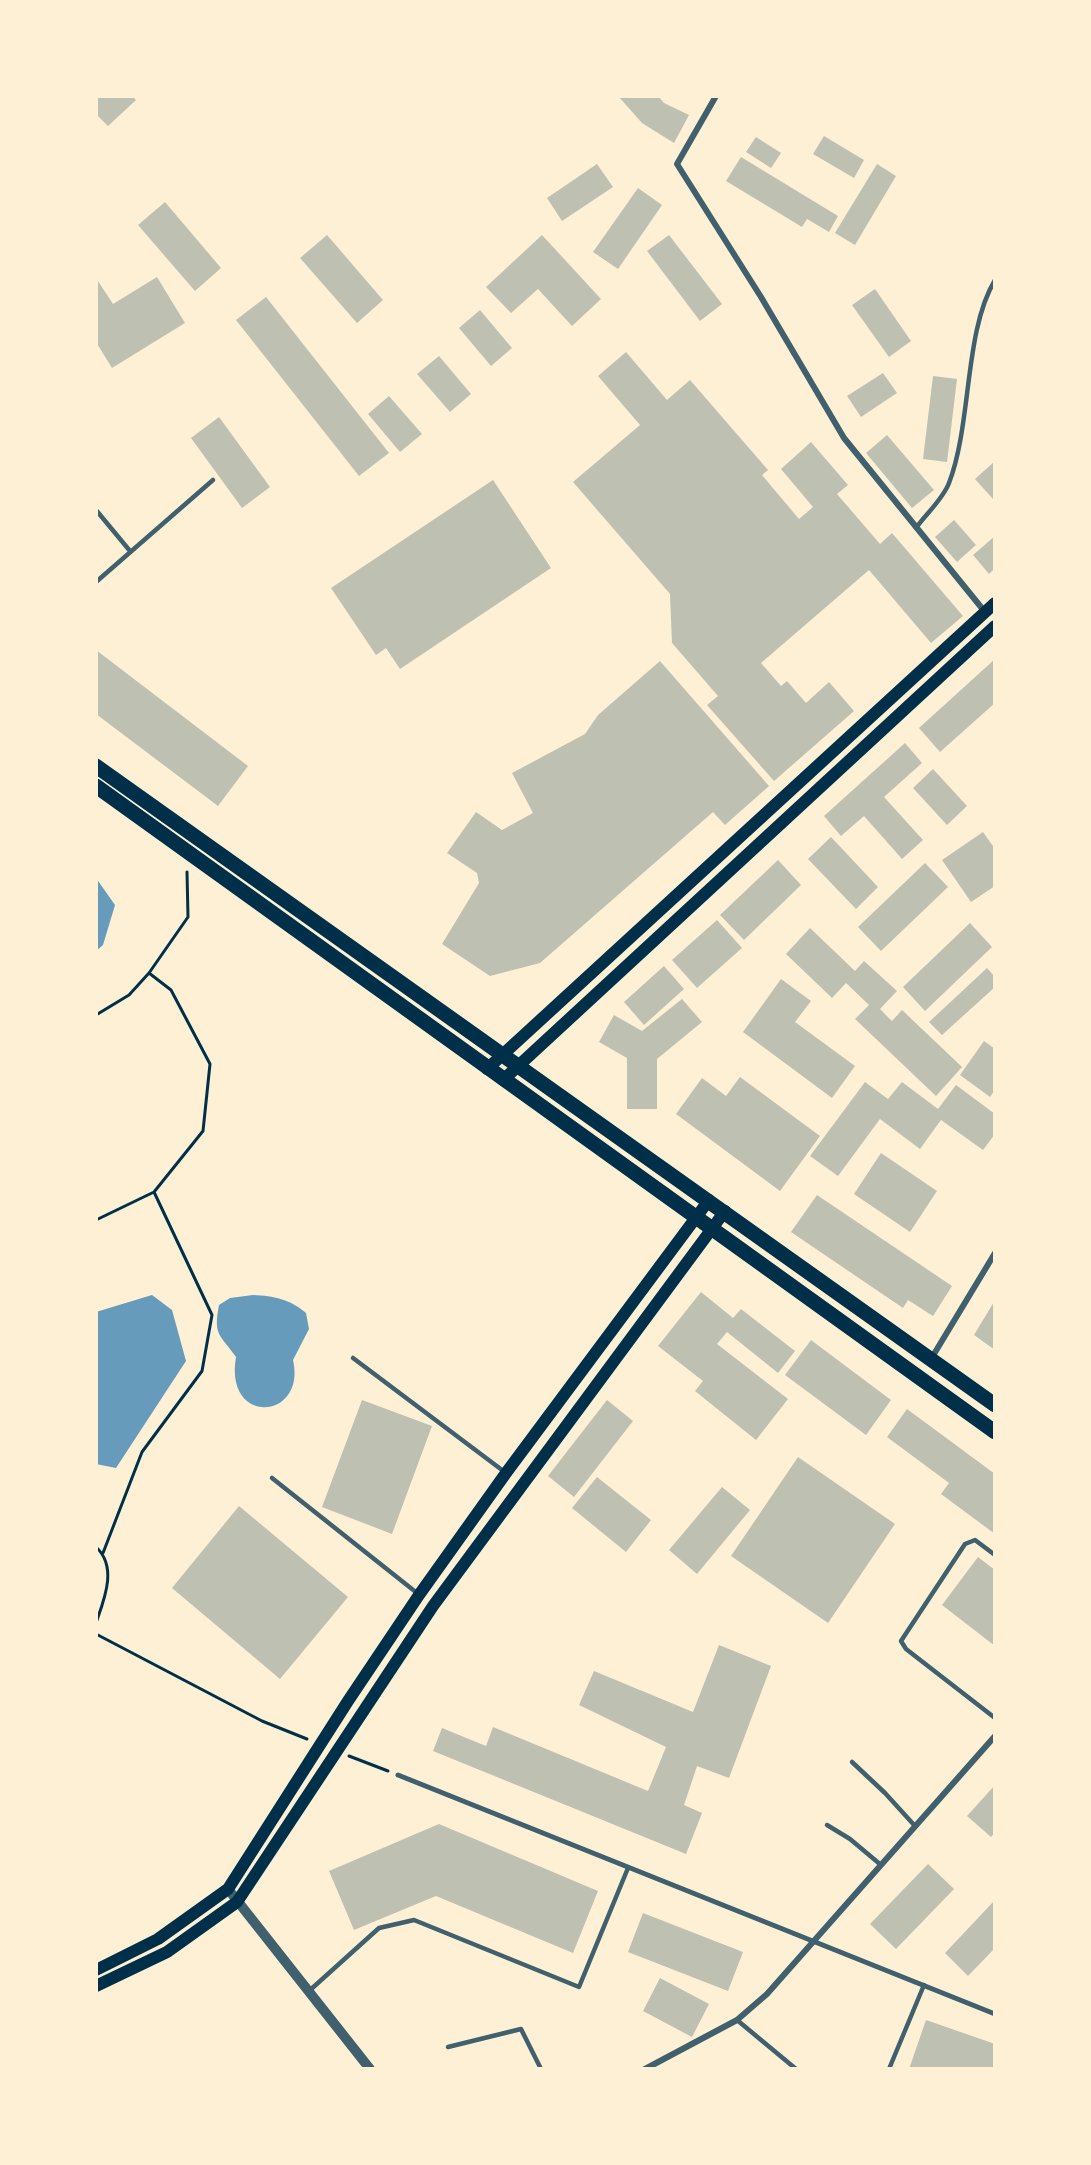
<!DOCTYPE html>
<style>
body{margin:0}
#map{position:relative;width:1091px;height:2165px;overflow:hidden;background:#fdf0d5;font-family:Spectral,serif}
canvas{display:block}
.frame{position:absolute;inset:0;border:98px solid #fdf0d5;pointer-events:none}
</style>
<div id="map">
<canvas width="1091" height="2165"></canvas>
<div class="frame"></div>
</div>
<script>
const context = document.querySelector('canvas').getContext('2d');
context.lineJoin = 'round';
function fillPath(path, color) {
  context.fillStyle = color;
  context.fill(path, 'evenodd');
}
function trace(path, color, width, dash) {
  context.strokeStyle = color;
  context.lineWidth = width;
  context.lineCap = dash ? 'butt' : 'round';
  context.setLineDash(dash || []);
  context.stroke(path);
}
const water = new Path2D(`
 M 96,878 L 115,905 L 103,945 L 96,951 Z
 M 152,1295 L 172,1310 L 186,1361 L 116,1468 L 96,1464 L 96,1312 Z
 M 253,1295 C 274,1296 290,1299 306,1313 L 309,1329 L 293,1360 C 307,1420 224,1427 236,1357 C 220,1334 213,1336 219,1305 L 230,1298 Z`);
const building = new Path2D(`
 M 96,96 L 132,96 L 136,100 L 108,126 L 96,114 Z
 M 618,96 L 658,96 L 664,103 L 689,115 L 674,143 L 642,123 Z
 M 824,136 L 864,160 L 854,178 L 813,154 Z
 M 756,137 L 781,153 L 771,168 L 746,152 Z
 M 741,157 L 838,216 L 829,232 L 807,219 L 802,227 L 726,181 Z
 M 597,164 L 613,187 L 562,221 L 547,198 Z
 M 877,164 L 896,176 L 855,245 L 835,233 Z
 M 638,188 L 662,205 L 618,269 L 593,252 Z
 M 165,202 L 221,268 L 195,291 L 138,225 Z
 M 327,235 L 383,300 L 357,323 L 300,258 Z
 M 542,235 L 601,299 L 572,326 L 538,289 L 511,313 L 486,287 Z
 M 669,235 L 722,304 L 700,321 L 647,251 Z
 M 157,277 L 185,323 L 112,368 L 96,342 L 96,278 L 113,304 Z
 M 875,289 L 911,341 L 889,357 L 852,305 Z
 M 266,297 L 389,453 L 359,476 L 236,320 Z
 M 480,310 L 512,348 L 491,366 L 459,328 Z
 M 626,352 L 667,400 L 690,380 L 768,470 L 762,475 L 799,519 L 813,507 L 781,469 L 811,442 L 848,485 L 837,494 L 880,544 L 892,533 L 963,616 L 931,643 L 869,570 L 761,663 L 781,686 L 787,681 L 806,703 L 829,682 L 854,711 L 774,781 L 707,705 L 718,696 L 672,643 L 670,594 L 573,482 L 640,425 L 598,376 Z
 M 439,356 L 471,394 L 450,412 L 417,374 Z
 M 883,373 L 897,393 L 861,417 L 847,396 Z
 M 933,376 L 957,379 L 947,462 L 923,459 Z
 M 389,396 L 422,434 L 400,452 L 368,414 Z
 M 219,417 L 270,487 L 242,508 L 191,438 Z
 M 887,435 L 934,490 L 912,508 L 866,453 Z
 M 995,461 L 995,497 L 993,499 L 975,479 Z
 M 493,480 L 551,568 L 400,669 L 386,648 L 376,655 L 331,588 Z
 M 954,520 L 976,545 L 957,562 L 935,537 Z
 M 995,536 L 995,568 L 989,574 L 973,555 Z
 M 96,650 L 248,766 L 218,806 L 96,714 Z
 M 995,659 L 995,703 L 940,752 L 919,728 Z
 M 660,661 L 769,786 L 725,825 L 713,812 L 540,963 L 490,976 L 442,944 L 479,883 L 477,873 L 447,853 L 476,812 L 502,830 L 533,813 L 512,773 L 585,734 L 598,715 Z
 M 905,743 L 922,763 L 884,797 L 923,840 L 902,859 L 864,816 L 841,836 L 824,816 Z
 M 933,769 L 967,806 L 947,825 L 913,788 Z
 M 983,832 L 995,849 L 995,886 L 971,902 L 942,860 Z
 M 831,837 L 878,887 L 856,909 L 808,859 Z
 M 778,860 L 801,885 L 744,940 L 720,915 Z
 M 925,863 L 948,887 L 881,951 L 858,927 Z
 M 717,920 L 742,948 L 697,988 L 672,960 Z
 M 970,923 L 992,947 L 925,1011 L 903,987 Z
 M 810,928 L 855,971 L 864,961 L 897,991 L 880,1009 L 892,1021 L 902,1010 L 962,1067 L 936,1096 L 855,1019 L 869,1005 L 846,983 L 832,998 L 786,954 Z
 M 664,966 L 684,989 L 644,1025 L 624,1002 Z
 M 987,968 L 995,977 L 995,987 L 942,1035 L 929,1022 Z
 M 781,979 L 811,1001 L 795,1022 L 855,1066 L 832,1098 L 743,1032 Z
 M 682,999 L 702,1022 L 657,1059 L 657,1109 L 627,1109 L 627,1058 L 599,1042 L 614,1015 L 642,1031 Z
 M 984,1041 L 995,1049 L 995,1090 L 990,1097 L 960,1075 Z
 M 740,1077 L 820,1136 L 780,1191 L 676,1114 L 702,1078 L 726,1096 Z
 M 865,1082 L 888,1099 L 902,1082 L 938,1109 L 956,1085 L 995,1114 L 995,1134 L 983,1150 L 941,1120 L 920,1149 L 880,1119 L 838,1176 L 810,1156 Z
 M 881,1153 L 937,1191 L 910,1232 L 854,1194 Z
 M 817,1195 L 952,1286 L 933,1316 L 908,1300 L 903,1308 L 791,1232 Z
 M 701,1292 L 733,1318 L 741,1309 L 795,1351 L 778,1373 L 727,1332 L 717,1344 L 788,1399 L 756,1440 L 695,1391 L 703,1381 L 658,1346 Z
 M 995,1300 L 995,1350 L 974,1335 Z
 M 811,1340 L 891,1400 L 866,1435 L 785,1375 Z
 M 362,1400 L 432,1426 L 392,1534 L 322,1507 Z
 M 607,1400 L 633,1421 L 574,1497 L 548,1476 Z
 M 907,1409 L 995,1474 L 995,1534 L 941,1494 L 949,1483 L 887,1437 Z
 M 798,1457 L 895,1524 L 828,1623 L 731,1556 Z
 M 597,1477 L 651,1520 L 626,1552 L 572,1508 Z
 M 722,1487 L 750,1510 L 697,1574 L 669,1550 Z
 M 239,1506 L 348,1597 L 280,1679 L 172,1588 Z
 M 978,1557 L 995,1570 L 995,1646 L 942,1605 Z
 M 719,1645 L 771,1666 L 729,1778 L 697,1766 L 684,1805 L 702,1813 L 686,1854 L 433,1751 L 442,1728 L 486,1746 L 493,1727 L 648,1791 L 666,1747 L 579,1705 L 594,1671 L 693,1712 Z
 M 995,1785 L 995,1832 L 991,1837 L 967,1816 Z
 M 439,1824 L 598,1891 L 573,1953 L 436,1896 L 354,1930 L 329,1871 Z
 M 928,1864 L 954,1889 L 896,1949 L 870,1924 Z
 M 995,1900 L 995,1948 L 968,1976 L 945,1953 Z
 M 643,1913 L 743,1952 L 728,1991 L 628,1952 Z
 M 660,1978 L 709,2004 L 692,2037 L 643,2011 Z
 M 926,2020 L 995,2044 L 995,2069 L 909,2069 Z`);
const path = new Path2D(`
 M 96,1015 L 129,995 L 149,973 L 188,917 L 187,872
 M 96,1220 L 154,1192 L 203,1131 L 210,1064 L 171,990 L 149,973
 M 96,1547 C 118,1567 104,1600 96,1623
 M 103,1553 L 142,1452 L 202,1371 L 212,1315 L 154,1192
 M 96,1634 L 262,1721 L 307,1739
 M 349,1756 L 388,1771`);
const service = new Path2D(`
 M 96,510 L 130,551
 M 916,528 C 926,514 943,499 949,483 C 972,423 964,331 995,280
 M 96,582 L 213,480
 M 353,1358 L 506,1473
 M 272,1478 L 417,1593
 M 995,1555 L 975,1540 L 965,1544 L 901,1641 L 906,1649 L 995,1718
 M 852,1762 L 885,1793 L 915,1826
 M 827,1825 L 850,1839 L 881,1865
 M 309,1991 L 379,1928 L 414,1920 L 579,1987 L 628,1868
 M 737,2020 L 796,2069
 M 448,2047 L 521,2029 L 541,2069
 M 889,2069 L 924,1985`);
const pedestrian = new Path2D(`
 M 398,1775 L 995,2014`);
const minor = new Path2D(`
 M 716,96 L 677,164 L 761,297 L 844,438 L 985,612
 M 931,1359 L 995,1253
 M 645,2069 L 737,2020 L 767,1994 L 995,1736`);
const tertiary = new Path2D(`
 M 228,1889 L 370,2069`);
const secondary = new Path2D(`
 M 487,1069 L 995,603
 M 503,1080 L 995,626
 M 96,1970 L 158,1939 L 228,1889 L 348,1701 L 419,1595 L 506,1473 L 709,1200
 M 96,1986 L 167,1952 L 237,1902 L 433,1606 L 725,1211`);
const primary = new Path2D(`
 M 96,766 L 995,1405
 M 96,786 L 995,1432`);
fillPath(water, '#669bbc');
fillPath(building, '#bec0b2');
trace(path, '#003049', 3);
trace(service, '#3f606c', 4.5);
trace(pedestrian, '#3f606c', 5);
trace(minor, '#3f606c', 6);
trace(tertiary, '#3f606c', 10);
trace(secondary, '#003049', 12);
trace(primary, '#003049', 15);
</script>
